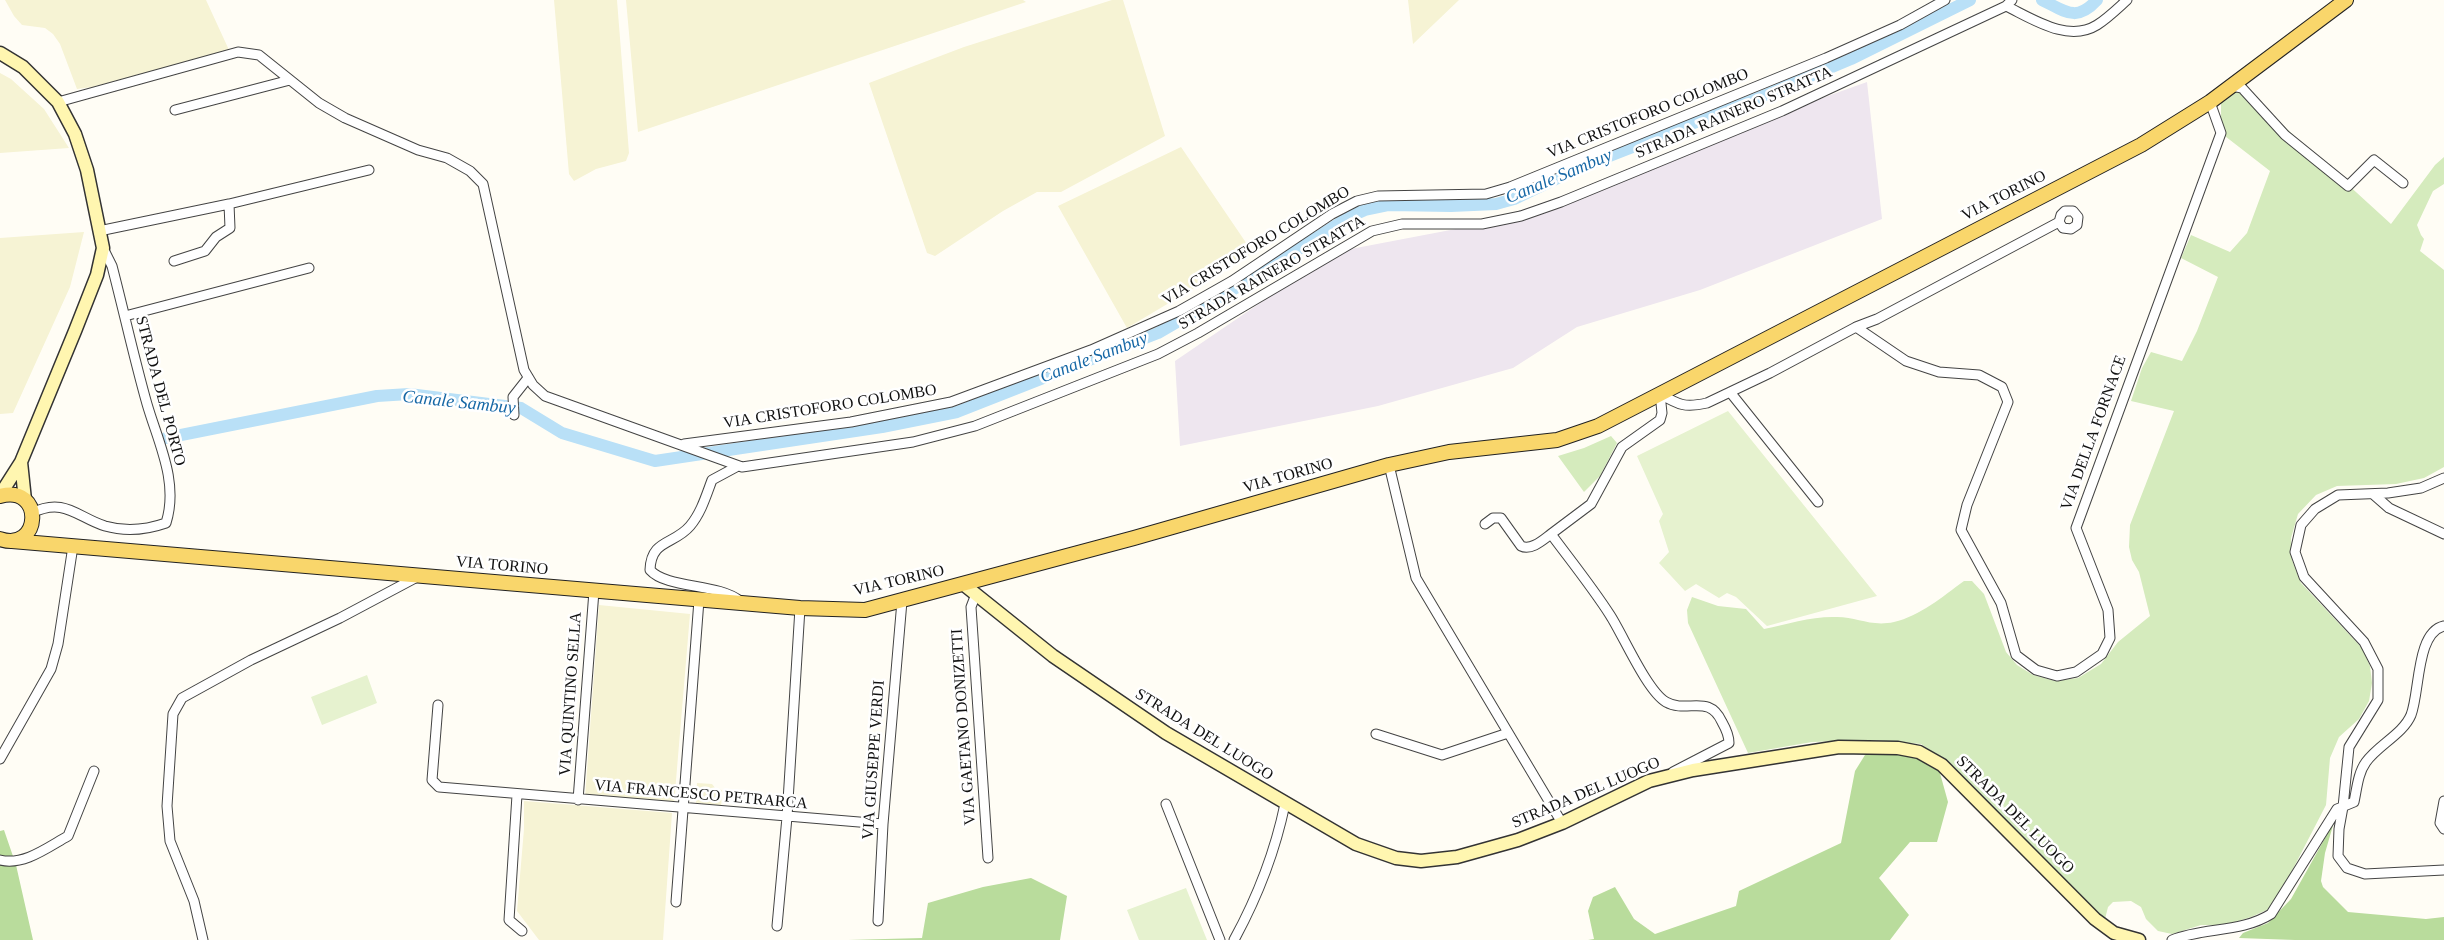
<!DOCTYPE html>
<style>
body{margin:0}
canvas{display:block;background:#fffdf5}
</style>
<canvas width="2444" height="940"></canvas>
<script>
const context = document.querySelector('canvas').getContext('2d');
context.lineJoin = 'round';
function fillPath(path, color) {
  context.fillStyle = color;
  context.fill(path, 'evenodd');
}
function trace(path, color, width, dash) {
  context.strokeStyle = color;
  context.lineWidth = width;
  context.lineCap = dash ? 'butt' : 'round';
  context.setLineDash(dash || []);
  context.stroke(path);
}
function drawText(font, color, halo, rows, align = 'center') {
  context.font = font + ' "Times New Roman",serif';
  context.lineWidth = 5;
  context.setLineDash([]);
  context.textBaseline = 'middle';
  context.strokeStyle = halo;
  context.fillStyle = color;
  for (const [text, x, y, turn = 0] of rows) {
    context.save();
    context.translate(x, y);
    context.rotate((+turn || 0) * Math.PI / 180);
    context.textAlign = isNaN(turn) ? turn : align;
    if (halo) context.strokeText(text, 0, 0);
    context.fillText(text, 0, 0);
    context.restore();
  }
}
const industrial = new Path2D(`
 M 1867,82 L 1882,219 L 1700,290 L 1577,327 L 1513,368 L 1378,406 L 1180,446 L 1175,361 L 1335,252 L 1482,224 L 1653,164 L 1769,117 Z`);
const farmland = new Path2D(`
 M 5,0 L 206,0 L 229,50 L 92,87 L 77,89 L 60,44 L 53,34 L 45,28 L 22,25 L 14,16 Z
 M 554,0 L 617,0 L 629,153 L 626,161 L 596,169 L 574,181 L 569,174 Z
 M 626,0 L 1023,0 L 1026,2 L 638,132 Z
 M 1112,0 L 1123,0 L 1165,136 L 1061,192 L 1037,192 L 1003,211 L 935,256 L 927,253 L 869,83 L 964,47 Z
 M 1408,0 L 1459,0 L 1413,44 Z
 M 0,73 L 11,79 L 44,109 L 69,148 L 0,153 Z
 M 1181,147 L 1253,253 L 1127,328 L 1058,206 Z
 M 84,232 L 70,287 L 13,413 L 0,414 L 0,238 Z
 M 599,605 L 690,614 L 674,804 L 585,798 Z
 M 697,783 L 712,784 L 716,789 L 722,790 L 721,808 L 702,807 L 702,803 L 696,803 Z
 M 524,801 L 672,813 L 663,940 L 539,940 L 517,911 L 524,829 Z`);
const green = new Path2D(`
 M 2242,88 L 2391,224 L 2435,165 L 2444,157 L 2444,184 L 2433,191 L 2417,225 L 2421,235 L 2424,239 L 2420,251 L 2444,270 L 2444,467 L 2424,478 L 2396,484 L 2337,486 L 2316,495 L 2298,514 L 2291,538 L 2292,560 L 2301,583 L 2362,648 L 2370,666 L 2372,683 L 2369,701 L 2359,719 L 2339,737 L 2330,758 L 2326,805 L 2280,894 L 2269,909 L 2251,917 L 2226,925 L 2201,925 L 2172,934 L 2158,931 L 2146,919 L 2141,907 L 2131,901 L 2113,902 L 2108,907 L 2104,923 L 1946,761 L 1921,744 L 1875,740 L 1812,742 L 1748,753 L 1688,623 L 1687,610 L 1692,597 L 1718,606 L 1746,609 L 1764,629 C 1788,624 1812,616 1837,617 C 1857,617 1871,627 1894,622 C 1920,616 1942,597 1964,581 L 1972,581 L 1984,594 L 2006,652 L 2017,665 L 2033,675 L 2055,681 L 2078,678 L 2101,664 L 2118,642 L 2150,616 L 2139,572 L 2132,560 L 2129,547 L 2130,525 L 2174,411 L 2131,401 L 2142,368 L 2151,352 L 2182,361 L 2197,331 L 2218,277 L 2181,258 L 2191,235 L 2230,252 L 2247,233 L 2270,171 L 2221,133 L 2221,93 Z
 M 1611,436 L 1617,443 L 1600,476 L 1584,492 L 1558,456 L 1584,448 Z`);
const forest = new Path2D(`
 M 1898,753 L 1922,757 L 1938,766 L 1948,802 L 1937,842 L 1910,842 L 1879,878 L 1909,915 L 1890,940 L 1588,940 L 1594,939 L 1588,911 L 1593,897 L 1615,887 L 1634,919 L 1655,934 L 1736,906 L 1739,891 L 1841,843 L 1855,771 L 1865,755 Z
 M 2334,822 L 2325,853 L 2321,881 L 2323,887 L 2348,912 L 2426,919 L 2444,917 L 2444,940 L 2295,940 L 2239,938 L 2243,933 L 2268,923 L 2291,899 Z
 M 4,830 L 16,865 L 33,940 L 0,940 L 0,831 Z
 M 1031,878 L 1067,896 L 1060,940 L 848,940 L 922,938 L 928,903 L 983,887 Z`);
const pitch = new Path2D(`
 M 1728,411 L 1877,596 L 1767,626 L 1736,597 L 1727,593 L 1719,598 L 1696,584 L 1685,591 L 1659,563 L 1669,552 L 1659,521 L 1663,514 L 1637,456 Z
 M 367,675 L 377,703 L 322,725 L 311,697 Z
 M 1186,888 L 1207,940 L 1139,940 L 1127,910 Z`);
const canal = new Path2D(`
 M 2042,0 C 2065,11 2076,23 2097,0
 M 166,438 L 377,396 L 409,394 L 521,408 L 562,433 L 655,461 L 882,427 L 957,412 L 1158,333 L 1263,272 L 1349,217 L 1365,210 L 1389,205 L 1451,206 L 1496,204 L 1514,199 L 1574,170 L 1768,94 L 1851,59 L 1970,0`);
const street = new Path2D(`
 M 2006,6 C 2033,19 2068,43 2097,25 C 2108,18 2117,9 2127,0
 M 2231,86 L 2242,88 L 2285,135 L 2348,186 L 2374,160 L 2403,183
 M 58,102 L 238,52 L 259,55 L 319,103 L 345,118 L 418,150 L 447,158 L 470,171 L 483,184 L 524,370 L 533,385 L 545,396 L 742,467 L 913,442 L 975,426 L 1158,354 L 1198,333 L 1372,231 L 1402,224 L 1482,224 L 1521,216 L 1561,202 L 1782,111 L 2006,6 L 2012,0
 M 175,110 L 290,80
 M 229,204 L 369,170
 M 99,231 L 229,204 L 230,228 L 216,237 L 205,251 L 174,261
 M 125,316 L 309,268
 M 1856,327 L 1906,361 L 1939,372 L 1979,375 L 2002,387 L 2008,402 L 1967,505 L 1961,530 L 2001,603 L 2016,655 L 2036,670 L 2057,676 L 2076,672 L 2102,654 L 2110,638 L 2108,610 L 2076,528 L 2221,133 L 2210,102
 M 1730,392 L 1818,502
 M 1660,394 L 1662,413 L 1660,420 L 1622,447 L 1591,504 L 1551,534 C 1571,561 1592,587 1610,615 C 1623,635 1647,691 1666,702 C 1687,714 1709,693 1722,722 C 1726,729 1729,735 1729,743 L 1673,772
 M 1660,394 C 1679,405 1685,408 1707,403 L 1770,373 L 1856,327 L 1877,319 L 2059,222 L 2061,215 L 2065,211 L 2073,211 L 2078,217 L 2077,225 L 2071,229 L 2063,228 L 2059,222
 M 514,415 L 513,397 L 528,378
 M 684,444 L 851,422 L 951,402 L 1091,350 L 1179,311 L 1232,281 L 1332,214 L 1357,201 L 1378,196 L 1486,194 L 1510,187 L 1826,58 L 1900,25 L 1945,0
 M 1389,465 L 1416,578 L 1562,823
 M 738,466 L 712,480 C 706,496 701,513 690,526 C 674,545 651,539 650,570 C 667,589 718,583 740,601
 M 2444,478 L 2421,488 L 2388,493 L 2338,495 L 2315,509 L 2301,525 L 2295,552 L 2304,577 L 2364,642 L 2378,669 L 2378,700 L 2349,747 L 2343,807 L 2339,829 L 2338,856 L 2347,868 L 2365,874 L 2444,870
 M 2373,494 L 2389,508 L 2444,534
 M 32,513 C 64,497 77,517 105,526 C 126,532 146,530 166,523 C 179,482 158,442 147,404 C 134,358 124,312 112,266 L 103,248
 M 1485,524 L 1493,518 L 1501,518 L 1521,546 C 1531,551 1543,540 1551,534
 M 976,594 L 971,607 L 988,858
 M 438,705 L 432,780 L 439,787 L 883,824
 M 1376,734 L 1442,755 L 1508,733
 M 0,759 L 51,669 L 58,644 L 73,546
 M 517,795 L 509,920 L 522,931
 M 578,800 L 594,591
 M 2444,801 L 2440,823 L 2444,829
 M 1166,804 L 1220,940
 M 0,860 C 24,866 48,847 68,836 L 94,771
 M 676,902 L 699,600
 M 878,921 L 883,824 L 902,601
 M 777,926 L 787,817 L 800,608
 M 203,940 L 194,901 L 170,841 L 167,806 L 173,714 L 182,698 L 251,660 L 340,618 L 419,576
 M 1234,940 C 1258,896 1275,852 1285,804
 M 2172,940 C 2204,927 2241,933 2271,914 L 2337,809 L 2354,802 C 2357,788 2358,773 2366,762 C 2378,745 2403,734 2411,715 C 2420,692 2416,632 2444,626`);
const secondary = new Path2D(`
 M 0,53 L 23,67 L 58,102 L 75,134 L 87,170 L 103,248 L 97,275 L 75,331 L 21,462 L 0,495
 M 21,462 L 25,500
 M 963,584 L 1053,656 L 1166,733 L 1356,844 L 1396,858 L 1421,861 L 1457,857 L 1518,840 L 1562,823 L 1649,781 L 1693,770 L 1839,747 L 1898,748 L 1919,752 L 1942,765 L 2095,919 L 2114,933 L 2139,940`);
const primary = new Path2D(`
 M 0,496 C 45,484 41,553 0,539
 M 12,541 L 800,608 L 865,610 L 1134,538 L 1389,465 L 1449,452 L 1557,440 L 1598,426 L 1660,394 L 2141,145 L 2210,102 L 2346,0`);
const streetNames = [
 ["STRADA RAINERO STRATTA",1734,113,-23],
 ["VIA CRISTOFORO COLOMBO",1648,114,-22],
 ["VIA TORINO",2004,196,-27],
 ["VIA CRISTOFORO COLOMBO",1256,246,-31],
 ["STRADA RAINERO STRATTA",1272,273,-30],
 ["STRADA DEL PORTO",160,391,75],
 ["VIA CRISTOFORO COLOMBO",830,407,-9],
 ["VIA DELLA FORNACE",2094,433,-70],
 ["VIA TORINO",1288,476,-16],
 ["VIA TORINO",502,566,5],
 ["VIA TORINO",899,581,-13],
 ["VIA QUINTINO SELLA",571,694,-86],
 ["VIA GAETANO DONIZETTI",964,727,-94],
 ["STRADA DEL LUOGO",1204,735,32],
 ["VIA GIUSEPPE VERDI",874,760,-86],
 ["STRADA DEL LUOGO",1586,793,-23],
 ["VIA FRANCESCO PETRARCA",701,795,5],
 ["STRADA DEL LUOGO",2015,815,45]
];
const waterNames = [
 ["Canale Sambuy",1559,177,-23],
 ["Canale Sambuy",1094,358,-21],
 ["Canale Sambuy",459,403,6]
];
fillPath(industrial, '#eee6ef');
fillPath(farmland, '#f6f3d4');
fillPath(green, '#d5ebbd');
fillPath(forest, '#b9dc9c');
fillPath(pitch, '#e6f2cf');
trace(canal, '#b9e0f7', 12);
trace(street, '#444', 11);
trace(secondary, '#333', 15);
trace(primary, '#222', 16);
trace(street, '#fff', 9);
trace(secondary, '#fff6b0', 12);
trace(primary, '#f9d66b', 14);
drawText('16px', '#111', '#fff', streetNames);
drawText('italic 18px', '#1768a6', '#fff', waterNames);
</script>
